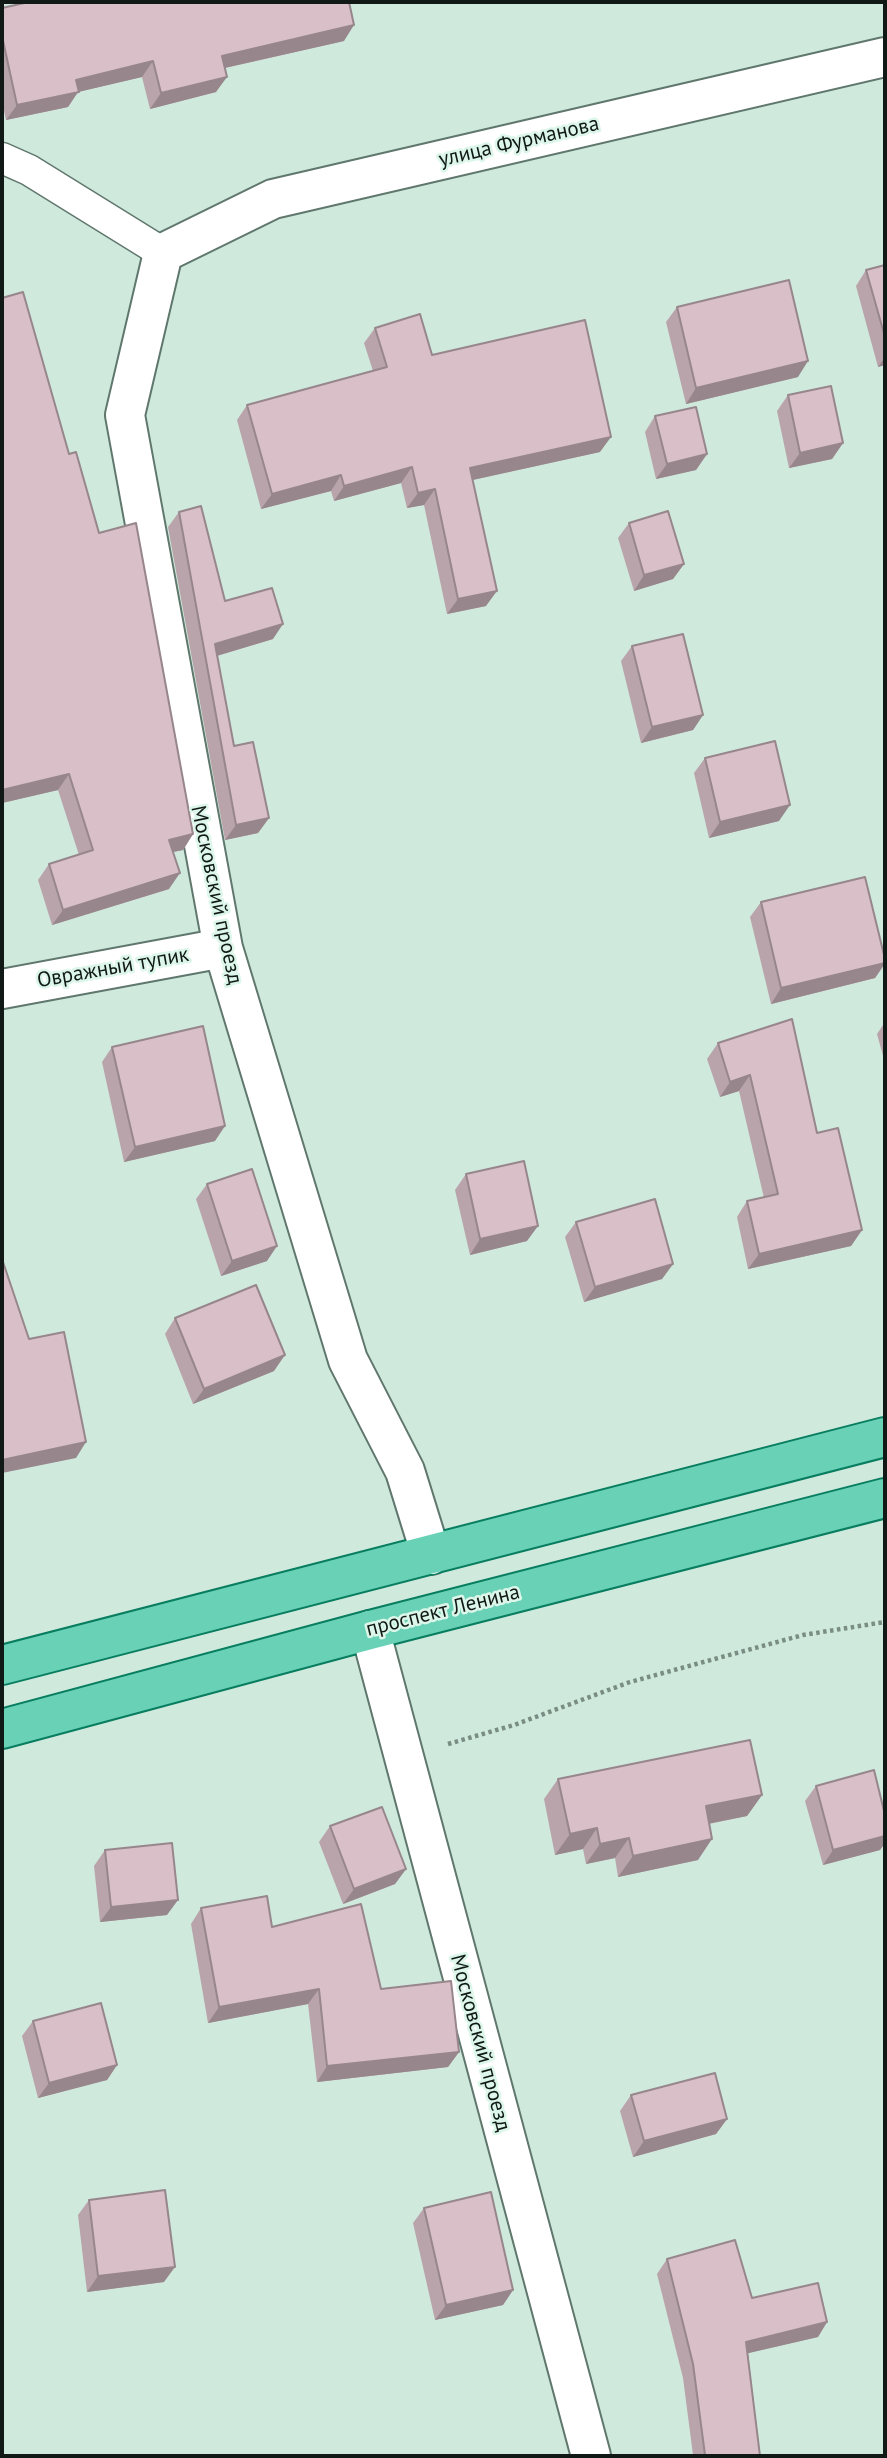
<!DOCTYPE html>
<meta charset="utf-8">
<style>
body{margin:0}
#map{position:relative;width:887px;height:2458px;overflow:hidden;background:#cfe9dd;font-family:"PT Sans",sans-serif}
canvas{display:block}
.frame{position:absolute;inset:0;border:4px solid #101916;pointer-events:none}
</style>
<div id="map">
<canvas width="887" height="2458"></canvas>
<div class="frame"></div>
</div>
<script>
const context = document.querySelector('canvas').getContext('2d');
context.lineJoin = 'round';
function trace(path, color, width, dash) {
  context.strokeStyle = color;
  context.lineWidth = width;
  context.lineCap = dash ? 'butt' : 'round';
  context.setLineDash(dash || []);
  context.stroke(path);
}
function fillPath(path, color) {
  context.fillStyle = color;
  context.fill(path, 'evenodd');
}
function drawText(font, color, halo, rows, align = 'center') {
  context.font = font + ' "PT Sans",sans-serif';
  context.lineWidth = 5;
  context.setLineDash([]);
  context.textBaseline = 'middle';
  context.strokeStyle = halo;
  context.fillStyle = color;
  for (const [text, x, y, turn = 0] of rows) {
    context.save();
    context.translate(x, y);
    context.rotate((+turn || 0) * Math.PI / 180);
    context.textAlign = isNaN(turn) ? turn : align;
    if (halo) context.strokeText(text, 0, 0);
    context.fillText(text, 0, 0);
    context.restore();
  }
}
const path = new Path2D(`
 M 448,1744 L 514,1725 L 630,1682 L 803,1635 L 885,1622`);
const lane = new Path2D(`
 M 2,158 L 29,170 L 163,253`);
const street = new Path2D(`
 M 2,989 L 223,948
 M 431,1555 L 405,1471 L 348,1360 L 223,948 L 125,415 L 163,253 L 273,199 L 885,57
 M 370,1630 L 591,2456`);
const primary = new Path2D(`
 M 2,1665 L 885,1437
 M 2,1729 L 370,1630 L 885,1498`);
const wall = new Path2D(`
 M 2,8 L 344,41 L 225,68 L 216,92 L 150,109 L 142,77 L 78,92 L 68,107 L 6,120 L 2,101 Z
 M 885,265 L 885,365 L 878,367 L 856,286 L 866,270 Z
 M 2,298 L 69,454 L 99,533 L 193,834 L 183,850 L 173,852 L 169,889 L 52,925 L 38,880 L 49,864 L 79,855 L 58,790 L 2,803 Z
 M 677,307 L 798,377 L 686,404 L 666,322 Z
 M 375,328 L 432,355 L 600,452 L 472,480 L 486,606 L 447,614 L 424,505 L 407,508 L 401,483 L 334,501 L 331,491 L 261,509 L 237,420 L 247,405 L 373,371 L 364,343 Z
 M 788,395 L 843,443 L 832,459 L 789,468 L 777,411 Z
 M 655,416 L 707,454 L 696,470 L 656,479 L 645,432 Z
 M 179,512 L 225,601 L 273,639 L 217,656 L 234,746 L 269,818 L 258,833 L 225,840 L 168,527 Z
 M 629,523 L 684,564 L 673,579 L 634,591 L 618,538 Z
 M 632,646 L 703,715 L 693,730 L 641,743 L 621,661 Z
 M 705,758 L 779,821 L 709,838 L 694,773 Z
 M 761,902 L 885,959 L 885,964 L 875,978 L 771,1004 L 750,917 Z
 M 885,1022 L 885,1063 L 877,1034 Z
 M 718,1043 L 817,1133 L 862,1230 L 851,1246 L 748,1269 L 737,1217 L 747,1201 L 764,1198 L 739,1091 L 720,1097 L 707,1059 Z
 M 112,1047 L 215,1141 L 124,1162 L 102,1062 Z
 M 466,1174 L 527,1241 L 470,1255 L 455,1190 Z
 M 207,1184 L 267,1261 L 221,1276 L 196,1199 Z
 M 576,1222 L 673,1264 L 662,1279 L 584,1302 L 565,1237 Z
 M 175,1318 L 274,1371 L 193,1404 L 165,1334 Z
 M 558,1779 L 762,1795 L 747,1816 L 709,1824 L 698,1860 L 618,1877 L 615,1858 L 586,1864 L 583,1849 L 555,1855 L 544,1799 Z
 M 816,1786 L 885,1815 L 885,1843 L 880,1850 L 823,1865 L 805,1801 Z
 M 330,1826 L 406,1869 L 395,1884 L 343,1904 L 319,1842 Z
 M 105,1850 L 167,1915 L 100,1922 L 94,1866 Z
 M 201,1908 L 272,1927 L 381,1989 L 459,2052 L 448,2067 L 317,2082 L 308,2004 L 208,2023 L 191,1924 Z
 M 33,2021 L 117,2065 L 107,2080 L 38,2098 L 22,2036 Z
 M 631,2095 L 727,2119 L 716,2134 L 633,2157 L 620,2111 Z
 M 89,2200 L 164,2282 L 87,2292 L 78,2215 Z
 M 424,2208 L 513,2290 L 503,2305 L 435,2320 L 413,2223 Z
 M 667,2259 L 752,2298 L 827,2322 L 818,2337 L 748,2353 L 760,2456 L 693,2455 L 683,2378 L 657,2274 Z`);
const shadedWall = new Path2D(`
 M 354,25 L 344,41 L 211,71 L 222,56 Z
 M 153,61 L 142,77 L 78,92 L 68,107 L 6,120 L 17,105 L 76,80 Z
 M 227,77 L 216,92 L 150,109 L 161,93 Z
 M 885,357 L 885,365 L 878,367 Z
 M 808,361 L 798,377 L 686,404 L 696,388 Z
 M 611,437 L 600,452 L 459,483 L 470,468 Z
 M 843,443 L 832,459 L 789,468 L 800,453 Z
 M 707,454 L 696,470 L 656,479 L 667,464 Z
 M 412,467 L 401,483 L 334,501 L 344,486 Z
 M 341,475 L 331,491 L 261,509 L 272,494 Z
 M 435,489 L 424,505 L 407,508 L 418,493 Z
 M 684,564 L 673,579 L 634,591 L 644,575 Z
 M 497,591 L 486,606 L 447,614 L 458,599 Z
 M 283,624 L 273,639 L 206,659 L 215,644 Z
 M 703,715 L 693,730 L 641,743 L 652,727 Z
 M 69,774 L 58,790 L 2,803 L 2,790 Z
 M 790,805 L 779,821 L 709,838 L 720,822 Z
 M 269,818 L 258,833 L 225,840 L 236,825 Z
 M 193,834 L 183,850 L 158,855 L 169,840 Z
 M 180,873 L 169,889 L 52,925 L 63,910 Z
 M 885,963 L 875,978 L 771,1004 L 781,988 Z
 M 750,1075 L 739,1091 L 720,1097 L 730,1082 Z
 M 225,1126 L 215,1141 L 124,1162 L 135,1147 Z
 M 538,1226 L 527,1241 L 470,1255 L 480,1239 Z
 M 862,1230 L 851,1246 L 748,1269 L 759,1254 Z
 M 277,1246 L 267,1261 L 221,1276 L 232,1261 Z
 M 673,1264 L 662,1279 L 584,1302 L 595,1287 Z
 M 285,1355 L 274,1371 L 193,1404 L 204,1389 Z
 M 86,1442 L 76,1458 L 2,1473 L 2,1460 Z
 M 762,1795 L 747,1816 L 691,1827 L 706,1806 Z
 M 597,1828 L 583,1849 L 555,1855 L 570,1834 Z
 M 885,1836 L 885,1843 L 880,1850 L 823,1865 L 833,1850 Z
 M 629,1838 L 615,1858 L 586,1864 L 600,1844 Z
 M 712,1839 L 698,1860 L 618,1877 L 633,1856 Z
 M 406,1869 L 395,1884 L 343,1904 L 354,1889 Z
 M 178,1900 L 167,1915 L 100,1922 L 111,1907 Z
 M 319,1989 L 308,2004 L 208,2023 L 219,2007 Z
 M 459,2052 L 448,2067 L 317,2082 L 327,2066 Z
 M 117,2065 L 107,2080 L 38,2098 L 49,2083 Z
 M 727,2119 L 716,2134 L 633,2157 L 644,2141 Z
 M 175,2267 L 164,2282 L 87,2292 L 98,2276 Z
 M 513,2290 L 503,2305 L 435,2320 L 446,2305 Z
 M 827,2322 L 818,2337 L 736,2356 L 746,2342 Z`);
const building = new Path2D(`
 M 29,2 L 349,2 L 354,25 L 222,56 L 227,77 L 161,93 L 153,61 L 76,80 L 79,92 L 17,105 L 2,36 L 2,8 Z
 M 885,265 L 885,337 L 866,270 Z
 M 789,280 L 808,361 L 696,388 L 677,307 Z
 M 23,292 L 69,454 L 76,452 L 99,533 L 136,523 L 193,834 L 169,840 L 180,873 L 63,910 L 49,864 L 93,850 L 69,774 L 2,790 L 2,562 L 3,562 L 2,558 L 2,298 Z
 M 420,314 L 432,355 L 585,320 L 611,437 L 470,468 L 497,591 L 458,599 L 435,489 L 418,493 L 412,467 L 344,486 L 341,475 L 272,494 L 247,405 L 387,367 L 375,328 Z
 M 831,386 L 843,443 L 800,453 L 788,395 Z
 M 696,407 L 707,454 L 667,464 L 655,416 Z
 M 201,506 L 225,601 L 272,588 L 283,624 L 215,644 L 234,746 L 253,742 L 269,818 L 236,825 L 179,512 Z
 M 668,511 L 684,564 L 644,575 L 629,523 Z
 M 683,634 L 703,715 L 652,727 L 632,646 Z
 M 775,741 L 790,805 L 720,822 L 705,758 Z
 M 865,877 L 885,959 L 885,963 L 781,988 L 761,902 Z
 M 792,1019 L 817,1133 L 838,1128 L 862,1230 L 759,1254 L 747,1201 L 778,1194 L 750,1075 L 730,1082 L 718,1043 Z
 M 203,1026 L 225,1126 L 135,1147 L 112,1047 Z
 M 524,1161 L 538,1226 L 480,1239 L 466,1174 Z
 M 252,1169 L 277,1246 L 232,1261 L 207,1184 Z
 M 655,1199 L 673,1264 L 595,1287 L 576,1222 Z
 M 2,1259 L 29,1339 L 64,1332 L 86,1442 L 2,1460 Z
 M 256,1285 L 285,1355 L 204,1389 L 175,1318 Z
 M 750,1740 L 762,1795 L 706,1806 L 712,1839 L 633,1856 L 629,1838 L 600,1844 L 597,1828 L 570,1834 L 558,1779 Z
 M 874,1770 L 885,1815 L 885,1836 L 833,1850 L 816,1786 Z
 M 382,1807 L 406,1869 L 354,1889 L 330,1826 Z
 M 172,1843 L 178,1900 L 111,1907 L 105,1850 Z
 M 267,1896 L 272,1927 L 361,1904 L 381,1989 L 451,1981 L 459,2052 L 327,2066 L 319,1989 L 219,2007 L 201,1908 Z
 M 101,2003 L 117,2065 L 49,2083 L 33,2021 Z
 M 715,2073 L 727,2119 L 644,2141 L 631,2095 Z
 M 165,2190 L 175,2267 L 98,2276 L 89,2200 Z
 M 491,2192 L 513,2290 L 446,2305 L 424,2208 Z
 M 735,2240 L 752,2298 L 818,2283 L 827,2322 L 746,2342 L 760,2456 L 688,2456 L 705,2455 L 693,2364 L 667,2259 Z`);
const streetNames = [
 ["улица Фурманова",519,142,-13],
 ["Московский проезд",216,895,78],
 ["Овражный тупик",113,968,-10],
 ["проспект Ленина",443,1611,-14],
 ["Московский проезд",480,2043,75]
];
trace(lane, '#60776d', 33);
trace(street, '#60776d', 42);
trace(primary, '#087d5f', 42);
trace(path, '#7a8d85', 4.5, [3.5, 3.5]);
trace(lane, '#fff', 30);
trace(street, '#fff', 38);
trace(primary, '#68d1b6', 38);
fillPath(wall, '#baa4ac');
fillPath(shadedWall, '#97868c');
fillPath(building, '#d8bfc8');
trace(building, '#97868c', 2);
drawText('21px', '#101916', '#dcf6ea', streetNames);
</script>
